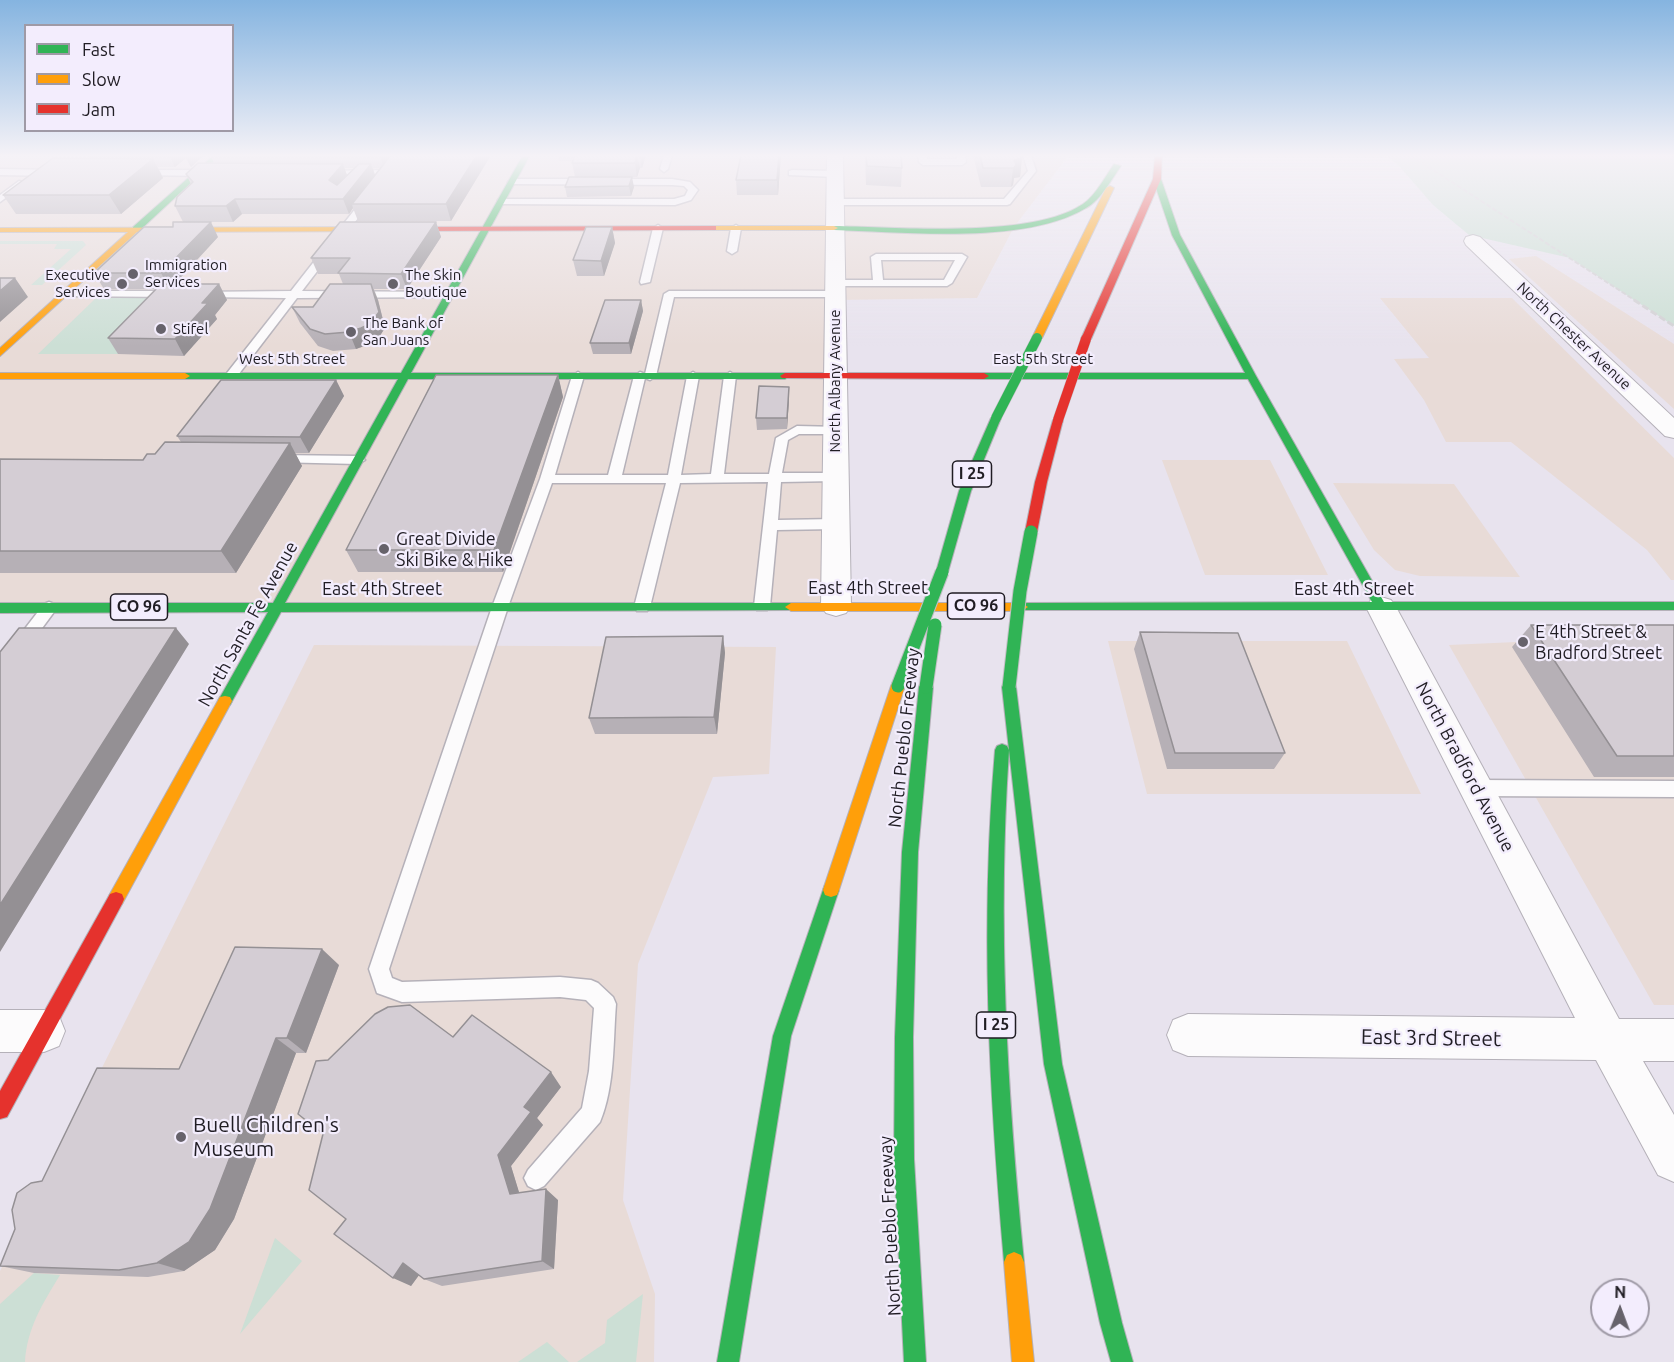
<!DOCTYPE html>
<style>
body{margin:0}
#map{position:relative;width:1674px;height:1362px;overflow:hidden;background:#e8e3ee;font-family:Ubuntu,sans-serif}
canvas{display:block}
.legend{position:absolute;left:24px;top:24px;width:210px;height:108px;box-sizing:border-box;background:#f3edfd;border:2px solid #9f9aa6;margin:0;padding:8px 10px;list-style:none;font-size:18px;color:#201d24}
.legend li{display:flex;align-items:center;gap:12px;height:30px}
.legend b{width:30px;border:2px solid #9f9aa6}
.north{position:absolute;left:1590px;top:1278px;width:60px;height:60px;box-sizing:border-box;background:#f3edfd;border:2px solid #9f9aa6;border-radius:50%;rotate:1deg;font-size:16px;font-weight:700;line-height:24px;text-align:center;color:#201d24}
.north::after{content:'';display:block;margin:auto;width:21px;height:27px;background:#66626b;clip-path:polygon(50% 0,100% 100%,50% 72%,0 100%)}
</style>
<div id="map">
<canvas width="1674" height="1362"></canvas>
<ul class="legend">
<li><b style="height:8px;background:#30b455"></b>Fast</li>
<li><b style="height:8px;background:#ff9f0a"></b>Slow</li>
<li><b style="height:8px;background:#e5322d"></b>Jam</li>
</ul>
<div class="north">N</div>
</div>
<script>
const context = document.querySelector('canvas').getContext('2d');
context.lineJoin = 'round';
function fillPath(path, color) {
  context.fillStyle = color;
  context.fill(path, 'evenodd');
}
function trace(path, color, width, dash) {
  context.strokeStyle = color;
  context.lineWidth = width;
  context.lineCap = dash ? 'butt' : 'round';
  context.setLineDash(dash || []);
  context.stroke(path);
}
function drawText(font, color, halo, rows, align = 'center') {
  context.font = font + ' Ubuntu,sans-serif';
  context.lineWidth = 4.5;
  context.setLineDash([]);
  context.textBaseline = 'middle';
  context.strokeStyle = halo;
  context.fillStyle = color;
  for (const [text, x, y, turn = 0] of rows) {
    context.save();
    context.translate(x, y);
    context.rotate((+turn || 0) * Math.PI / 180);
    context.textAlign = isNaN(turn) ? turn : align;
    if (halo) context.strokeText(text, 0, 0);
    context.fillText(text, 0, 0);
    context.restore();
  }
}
const commercial = new Path2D(`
 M 0,155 L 1069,155 L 1014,227 L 977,298 L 835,300 L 836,606 L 0,608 Z
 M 1536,256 L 1674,344 L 1674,409 L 1509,259 Z
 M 1380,298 L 1512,298 L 1674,458 L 1674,580 L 1671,580 L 1647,550 L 1511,442 L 1446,442 L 1424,400 L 1394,359 L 1429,358 Z
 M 1162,460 L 1270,460 L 1328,575 L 1205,575 Z
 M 1333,483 L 1454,484 L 1520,577 L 1420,576 L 1395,570 L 1374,550 Z
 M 1674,635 L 1674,1005 L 1654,1005 L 1449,645 Z
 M 1108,641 L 1347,641 L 1421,794 L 1147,794 Z
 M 314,645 L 776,647 L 769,774 L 713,777 L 638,964 L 623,1200 L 655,1294 L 654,1362 L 0,1362 L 0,1271 Z`);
const green = new Path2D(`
 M 1386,155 L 1674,155 L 1674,326 L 1570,258 L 1469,235 L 1433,205 L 1399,166 Z
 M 0,241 L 83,241 L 86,245 L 42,285 L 31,285 L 71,249 L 54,249 L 57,244 L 0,244 Z
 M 96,298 L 172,298 L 118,354 L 38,354 Z
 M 275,1238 L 302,1261 L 240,1334 Z
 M 34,1273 L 60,1275 C 43,1303 27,1328 25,1362 L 0,1362 L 0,1304 Z
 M 643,1294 L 636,1362 L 577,1362 L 605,1343 L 607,1320 Z
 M 547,1342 L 569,1362 L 518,1362 Z`);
const lane = new Path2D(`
 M 664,155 L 672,155 L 668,169 L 664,172 L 660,169 Z
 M 918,155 L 926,155 L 927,159 L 957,159 L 957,155 L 965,155 L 966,162 L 962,165 L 923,165 L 919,162 Z
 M 1023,155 L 1031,155 L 1036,171 L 1010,204 L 1007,205 L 834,205 L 829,202 L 834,199 L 1004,199 L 1028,171 Z
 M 0,169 L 56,170 L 60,173 L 56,176 L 0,175 Z
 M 139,170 L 209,170 L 213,173 L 209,176 L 136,175 L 136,171 Z
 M 388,170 L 392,173 L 391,175 L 302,291 L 449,292 L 454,295 L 453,297 L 297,298 L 235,379 L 227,379 L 227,373 L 286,298 L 202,297 L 197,294 L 198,292 L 291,291 L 381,176 L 325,176 L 321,173 L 322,171 Z
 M 792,170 L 835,171 L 839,174 L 835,177 L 789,175 L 789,171 Z
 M 512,179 L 672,179 L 690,182 L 698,190 L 691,200 L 675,205 L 498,204 L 498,200 L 501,199 L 674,199 L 685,196 L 688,190 L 684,186 L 672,185 L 509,184 L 508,182 Z
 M 19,181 L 26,183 L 0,202 L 0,195 Z
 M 658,225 L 663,228 L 650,282 L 641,284 L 640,282 L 653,228 Z
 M 736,225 L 741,228 L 737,251 L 732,254 L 727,251 L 731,228 Z
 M 876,254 L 962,254 L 967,257 L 952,283 L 947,286 L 835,286 L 830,283 L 835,280 L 873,280 L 871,257 ZM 881,260 L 955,260 L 944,280 L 883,280 Z
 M 66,291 L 173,291 L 178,294 L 173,297 L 62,296 L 62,292 Z
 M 669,291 L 835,291 L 840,294 L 835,297 L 674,297 L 656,376 L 650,380 L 645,378 L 622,475 L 668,475 L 687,376 L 693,372 L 699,376 L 681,475 L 711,474 L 724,376 L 730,372 L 736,376 L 724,474 L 769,474 L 776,438 L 797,426 L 840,427 L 842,430 L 840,433 L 836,434 L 799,434 L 788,440 L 782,473 L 836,473 L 843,477 L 836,481 L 781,482 L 778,520 L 836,519 L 843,524 L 836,529 L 777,530 L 770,606 L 767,610 L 757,610 L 754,606 L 768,482 L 680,483 L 650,607 L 647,611 L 637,611 L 634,607 L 666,483 L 552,483 L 508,607 L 389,969 L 392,978 L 402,982 L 560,977 L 591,980 L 598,983 L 613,997 L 616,1004 C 613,1042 615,1086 600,1122 L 544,1186 L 536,1190 L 528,1186 L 524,1178 L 528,1170 L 582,1108 L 589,1071 L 594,1008 L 586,1000 L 560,997 L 402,1002 L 377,993 L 369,969 L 492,607 L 540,479 L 572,376 L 578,372 L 584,376 L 555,475 L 608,475 L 634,376 L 640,372 L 645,374 L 664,294 Z
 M 278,455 L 358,456 L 365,460 L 358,464 L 273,462 L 271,459 Z
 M 49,602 L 54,604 L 57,608 L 54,612 L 6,677 L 0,679 L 0,661 L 44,604 Z
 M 1476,780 L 1674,781 L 1674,797 L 1476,796 L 1470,793 L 1467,788 L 1470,783 Z`);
const street = new Path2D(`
 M 827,155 L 843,155 L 851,606 L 846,613 L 836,616 L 826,613 L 821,606 Z
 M 1473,235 L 1480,237 L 1674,418 L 1674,438 L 1665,436 L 1466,245 L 1464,241 L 1466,237 Z
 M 1381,597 L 1391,600 L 1396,607 L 1619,1019 L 1674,1019 L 1674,1061 L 1643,1061 L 1674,1115 L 1674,1182 L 1658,1175 L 1596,1060 L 1188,1056 L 1173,1050 L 1167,1035 L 1173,1020 L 1188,1014 L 1575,1018 L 1366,607 L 1371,600 Z
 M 0,1010 L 44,1010 L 59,1016 L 65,1031 L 59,1046 L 44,1052 L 0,1052 Z`);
const fast = new Path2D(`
 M 214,155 L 221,155 L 139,231 L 133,231 L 133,227 Z
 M 523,155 L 530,155 L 411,373 L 785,373 L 790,376 L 785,379 L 408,379 L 285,603 L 791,603 L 795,604 L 797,607 L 795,610 L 281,612 L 230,705 L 220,705 L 218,701 L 268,612 L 0,613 L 0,603 L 273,603 L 398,379 L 185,379 L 180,376 L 185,373 L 401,373 Z
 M 1114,164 L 1121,166 C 1111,180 1101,200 1086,208 C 1025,245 905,232 834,230 L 830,228 L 834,226 C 896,227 1032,239 1083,204 C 1096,195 1105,177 1114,164 Z
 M 1157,177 L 1161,179 L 1180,235 L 1256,376 L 1384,602 L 1674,602 L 1674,610 L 1018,610 L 1016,607 L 1018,604 L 1022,603 L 1372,602 L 1248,379 L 984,379 L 979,376 L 984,373 L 1245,373 L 1172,235 L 1153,179 Z
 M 996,415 L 1001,418 L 971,491 L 948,572 L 942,576 L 938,575 L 936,572 L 959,491 L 991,418 Z
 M 926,682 L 931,683 L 933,687 L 918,852 L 913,1037 L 914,1159 L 926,1362 L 904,1362 L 894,1159 L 895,1037 L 902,852 L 919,687 L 921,683 Z
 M 1009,682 L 1014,683 L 1016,687 L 1062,1064 L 1122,1323 L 1133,1362 L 1111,1362 L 1100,1323 L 1044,1064 L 1002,687 L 1004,683 Z
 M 1002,744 L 1007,746 L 1009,750 C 997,925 1007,1088 1024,1262 L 1021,1269 L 1014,1272 L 1007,1269 L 1004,1262 C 989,1088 980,924 995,750 L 997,746 Z
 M 831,883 L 837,885 L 839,890 L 791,1036 L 739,1362 L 717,1362 L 773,1036 L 823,890 L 825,885 Z`);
const slow = new Path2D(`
 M 1110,186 L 1114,188 L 1042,338 L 1034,340 L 1032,338 L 1106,188 Z
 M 710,226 L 834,226 L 838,228 L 834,230 L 710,230 Z
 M 408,227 L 412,229 L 411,231 L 137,232 L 0,356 L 0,348 L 128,232 L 0,232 L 0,228 Z
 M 0,373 L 185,373 L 190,376 L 185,379 L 0,379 Z
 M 791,603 L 1022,603 L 1028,607 L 1022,611 L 791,611 L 785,607 Z
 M 898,681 L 903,682 L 905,686 L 839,890 L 837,895 L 831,897 L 825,895 L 823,890 L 891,686 L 893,682 Z
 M 225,696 L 230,697 L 232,701 L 122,904 L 116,906 L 110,904 L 108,899 L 110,894 L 220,697 Z
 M 1014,1252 L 1021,1255 L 1024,1262 L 1034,1362 L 1012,1362 L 1004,1262 L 1007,1255 Z`);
const jam = new Path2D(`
 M 1155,155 L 1162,155 L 1161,179 L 1091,339 L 1083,341 L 1081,339 L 1153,179 Z
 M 713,226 L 716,226 L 716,230 L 408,231 L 404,229 L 408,227 Z
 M 785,373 L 984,373 L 989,376 L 984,379 L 782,378 L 780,376 Z
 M 1058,417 L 1063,420 L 1047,482 L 1037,532 L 1031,536 L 1025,532 L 1035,482 L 1053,420 Z
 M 116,892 L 122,894 L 124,899 L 122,904 L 7,1117 L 0,1119 L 0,1091 L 110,894 Z`);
const railFar1 = new Path2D(`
 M 1410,155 L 1636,301`);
const rail = new Path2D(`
 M 1634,300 L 1674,326`);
const fastBridgeFar1 = new Path2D(`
 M 996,418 L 1037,338`);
const fastBridge = new Path2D(`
 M 898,686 L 942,572
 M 926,687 L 935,625
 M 1009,687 L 1020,591 L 1031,532`);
const jamBridge = new Path2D(`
 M 1058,420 L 1086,339`);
const wall = new Path2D(`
 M 88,155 L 204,155 L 191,167 L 186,158 L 175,167 L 158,167 L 163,178 L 121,214 L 16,214 L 3,195 L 90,158 Z
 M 210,155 L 491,155 L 451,221 L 358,221 L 353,208 L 349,214 L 242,214 L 233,222 L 183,222 L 175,206 L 191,184 L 186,174 L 214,163 ZM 344,168 L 354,168 L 347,175 ZM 373,168 L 381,168 L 375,175 Z
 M 558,155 L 646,155 L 642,168 L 640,168 L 637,177 L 587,177 L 634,187 L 631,196 L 567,197 L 565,187 L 575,177 L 572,163 L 573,161 L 559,161 Z
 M 781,155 L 778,195 L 737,195 L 736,180 Z
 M 865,155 L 901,155 L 902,168 L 901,187 L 866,185 Z
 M 973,155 L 1022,155 L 1020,177 L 1014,178 L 1013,185 L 1011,187 L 981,187 Z
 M 436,222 L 441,237 L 407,289 L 374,289 L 378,300 L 385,328 L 377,340 L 367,345 L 356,349 L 333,351 L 318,346 L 300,323 L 292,307 L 313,307 L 343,284 L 339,274 L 318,274 L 311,258 Z
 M 612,227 L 615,243 L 604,276 L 577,276 L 573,260 Z
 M 218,237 L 175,284 L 219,284 L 227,300 L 215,315 L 217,319 L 184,356 L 118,354 L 108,338 L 156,289 L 104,289 L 94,273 Z
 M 641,300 L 643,311 L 631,354 L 593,354 L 590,343 Z
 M 558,375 L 563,397 L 503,572 L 358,572 L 346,550 Z
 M 336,380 L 344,396 L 309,453 L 295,453 L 302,466 L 236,573 L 0,573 L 0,459 L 143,460 L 181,442 L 177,436 Z
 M 789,398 L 787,429 L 757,430 L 756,418 Z
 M 1531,625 L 1674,625 L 1674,777 L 1594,777 L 1512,647 Z
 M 1140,632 L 1285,753 L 1274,769 L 1167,769 L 1134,649 Z
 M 723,636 L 725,653 L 717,734 L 595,734 L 589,718 Z
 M 339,965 L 306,1053 L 296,1053 L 234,1219 L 215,1250 L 184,1271 L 148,1277 L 34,1273 L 0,1266 L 15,1229 L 42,1181 L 179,1069 Z
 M 328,1060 L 561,1087 L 537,1118 L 543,1125 L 511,1166 L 519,1193 L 558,1200 L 554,1269 L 442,1286 L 424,1279 L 419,1275 L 411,1286 L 346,1219 L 323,1134 Z`);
const shadedWall = new Path2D(`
 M 169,155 L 204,155 L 191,167 L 186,158 L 175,167 Z
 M 380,155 L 394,155 L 384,168 Z
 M 477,155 L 491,155 L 451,221 L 446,204 Z
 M 637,155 L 640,168 L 637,177 L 635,163 Z
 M 640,155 L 646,155 L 642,168 Z
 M 779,155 L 781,155 L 778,195 L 777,180 Z
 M 1022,158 L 1020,177 L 1014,178 L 1013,185 L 1011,187 L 1014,160 Z
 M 153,159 L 163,178 L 121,214 L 109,195 Z
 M 343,164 L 348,178 L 335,195 L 329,180 Z
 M 371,164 L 376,178 L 352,204 L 353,208 L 349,214 L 343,199 Z
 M 632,177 L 634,187 L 631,196 L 629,186 Z
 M 235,199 L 242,214 L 233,222 L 226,206 Z
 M 211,222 L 218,237 L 170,289 L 161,273 Z
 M 436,222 L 441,237 L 407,289 L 401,274 Z
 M 612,227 L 615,243 L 604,276 L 601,261 Z
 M 15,278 L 28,297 L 0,322 L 0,291 Z
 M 219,284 L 227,300 L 215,315 L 217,319 L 184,356 L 175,339 L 202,303 Z
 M 371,284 L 378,300 L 385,328 L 377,340 L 367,345 L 356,349 L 349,332 Z
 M 641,300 L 643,311 L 631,354 L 629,343 Z
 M 558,375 L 563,397 L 503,572 L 494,550 Z
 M 336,380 L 344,396 L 309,453 L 300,437 Z
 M 789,387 L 789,398 L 787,429 L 787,418 Z
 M 290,443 L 302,466 L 236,573 L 221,551 Z
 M 176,628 L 189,644 L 0,952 L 0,905 Z
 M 723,636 L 725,653 L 717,734 L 714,717 Z
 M 322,949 L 339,965 L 306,1053 L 287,1038 Z
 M 276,1038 L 296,1053 L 234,1219 L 215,1250 L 184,1271 L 157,1263 Z
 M 551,1072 L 561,1087 L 537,1118 L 543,1125 L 511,1166 L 523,1205 L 510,1194 L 498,1155 L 524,1107 Z
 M 546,1189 L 558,1200 L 554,1269 L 542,1261 Z
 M 403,1263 L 422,1271 L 411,1286 L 393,1278 Z`);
const building = new Path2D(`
 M 391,155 L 477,155 L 446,204 L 352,204 Z
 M 575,155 L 637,155 L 635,163 L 572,163 Z
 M 741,155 L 779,155 L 777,180 L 736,180 Z
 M 866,155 L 901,155 L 902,168 L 867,166 Z
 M 980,155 L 1022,155 L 1022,158 L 1014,160 L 1016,165 L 1014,168 L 983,168 Z
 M 53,158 L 153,159 L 109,195 L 3,195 Z
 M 198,163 L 343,164 L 329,180 L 337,185 L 359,164 L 371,164 L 343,199 L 235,199 L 226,206 L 175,206 L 177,197 L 193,182 L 186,174 Z
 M 569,177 L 632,177 L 629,186 L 565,187 Z
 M 173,222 L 211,222 L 161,273 L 94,273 L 144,227 L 173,227 Z
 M 340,222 L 436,222 L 401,274 L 338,273 L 350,258 L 311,258 Z
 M 586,227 L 612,227 L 601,261 L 573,260 Z
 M 0,278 L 15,278 L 0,291 Z
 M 161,284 L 219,284 L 202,303 L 208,303 L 175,339 L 108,338 Z
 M 330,284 L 371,284 L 379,312 L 370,324 L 361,328 L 349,332 L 325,334 L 310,329 L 292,307 L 313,307 Z
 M 605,300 L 641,300 L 629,343 L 590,343 Z
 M 436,375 L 558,375 L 494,550 L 346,550 Z
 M 221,380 L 336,380 L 300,437 L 177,436 Z
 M 759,386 L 789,387 L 787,418 L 756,418 Z
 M 165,442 L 290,443 L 221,551 L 0,551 L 0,459 L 143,460 L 147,454 L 155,454 Z
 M 1531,625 L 1674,625 L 1674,756 L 1617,756 Z
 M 19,628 L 176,628 L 0,905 L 0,652 Z
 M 1140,632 L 1238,633 L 1285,753 L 1175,753 Z
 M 723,636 L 714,717 L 589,718 L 606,637 Z
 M 235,947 L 322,949 L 287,1038 L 276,1038 L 210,1209 L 189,1242 L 157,1263 L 119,1270 L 0,1266 L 15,1229 L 12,1210 L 17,1193 L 31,1183 L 42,1181 L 97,1068 L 179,1069 Z
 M 410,1005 L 453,1037 L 472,1015 L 551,1072 L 524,1107 L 531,1112 L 498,1155 L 510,1194 L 546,1189 L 542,1261 L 424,1279 L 403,1263 L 393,1278 L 334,1234 L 346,1219 L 309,1190 L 323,1134 L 298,1114 L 316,1061 L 328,1060 L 375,1014 L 388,1007 Z`);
const markers = [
 [133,274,6,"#66626b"],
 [122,284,6,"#66626b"],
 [393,284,6,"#66626b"],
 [161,329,6,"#66626b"],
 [351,332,6,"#66626b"],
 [384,549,6,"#66626b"],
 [1523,642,6,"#66626b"],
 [181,1137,6,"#66626b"]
];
const farPoinames = [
 ["Immigration",145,265],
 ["Services",145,282],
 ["Executive",110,275,"right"],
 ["Services",110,292,"right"],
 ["The Skin",405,275],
 ["Boutique",405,292],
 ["The Bank of",363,323],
 ["San Juans",363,340],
 ["Stifel",173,329]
];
const farStreetnames = [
 ["North Chester Avenue",1574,336,43],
 ["West 5th Street",292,359],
 ["East 5th Street",1043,359],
 ["North Albany Avenue",835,381,-90]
];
const shields = [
 [972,474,39],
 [976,606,57],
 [139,607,57],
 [996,1025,39]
];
const shieldNames = [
 ["I 25",972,474],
 ["CO 96",976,606],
 ["CO 96",139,607],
 ["I 25",996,1025]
];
const poiNames = [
 ["Great Divide",396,539],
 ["Ski Bike & Hike",396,560],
 ["E 4th Street &",1535,632],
 ["Bradford Street",1535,653]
];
const streetNames = [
 ["East 4th Street",868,588],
 ["East 4th Street",382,589],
 ["East 4th Street",1354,589],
 ["North Santa Fe Avenue",248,624,-61],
 ["North Pueblo Freeway",904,738,-84],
 ["North Bradford Avenue",1465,767,62],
 ["North Pueblo Freeway",890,1226,-93]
];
const nearStreetnames = [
 ["East 3rd Street",1431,1038,1]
];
const nearPoinames = [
 ["Buell Children's",193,1125],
 ["Museum",193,1149]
];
fillPath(commercial, '#e8dbd7');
fillPath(green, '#ccdfd5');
trace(lane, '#b5b1b9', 3);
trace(street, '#b5b1b9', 2);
trace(fast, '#b5b1b9', 2);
trace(slow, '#b5b1b9', 2);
trace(jam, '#b5b1b9', 2);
fillPath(lane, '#fcfbfc');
fillPath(street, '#fcfbfc');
fillPath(fast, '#30b455');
fillPath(slow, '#ff9f0a');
fillPath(jam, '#e5322d');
trace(railFar1, '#d2d1d4', 2, [5, 2]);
trace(rail, '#d2d1d4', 3, [7, 3]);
trace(fastBridgeFar1, '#c2bfc4', 11, []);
trace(fastBridge, '#c2bfc4', 15, []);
trace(jamBridge, '#c2bfc4', 11, []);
trace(fastBridgeFar1, '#30b455', 10);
trace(fastBridge, '#30b455', 13);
trace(jamBridge, '#e5322d', 10);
fillPath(wall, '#b6b0b6');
fillPath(shadedWall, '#949094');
fillPath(building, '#d4cdd4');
trace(building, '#949094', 1.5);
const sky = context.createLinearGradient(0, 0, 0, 346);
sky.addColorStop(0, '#85b4e0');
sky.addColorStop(0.45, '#f5f2f7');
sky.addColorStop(1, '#f5f2f700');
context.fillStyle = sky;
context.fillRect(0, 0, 1674, 346);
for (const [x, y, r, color] of markers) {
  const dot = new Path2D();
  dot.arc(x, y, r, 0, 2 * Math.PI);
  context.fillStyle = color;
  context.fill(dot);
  trace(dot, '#f3edfd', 2);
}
drawText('15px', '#201d24', '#f3edfd', farPoinames, 'left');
drawText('15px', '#201d24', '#f3edfd', farStreetnames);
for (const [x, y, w] of shields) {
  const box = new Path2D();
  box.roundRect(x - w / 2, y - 13, w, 26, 4.5);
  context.fillStyle = '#f3edfd';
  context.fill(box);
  trace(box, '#201d24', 1.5);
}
drawText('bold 16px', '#201d24', null, shieldNames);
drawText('18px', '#201d24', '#f3edfd', poiNames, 'left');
drawText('18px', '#201d24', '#f3edfd', streetNames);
drawText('21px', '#201d24', '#f3edfd', nearStreetnames);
drawText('21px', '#201d24', '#f3edfd', nearPoinames, 'left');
</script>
